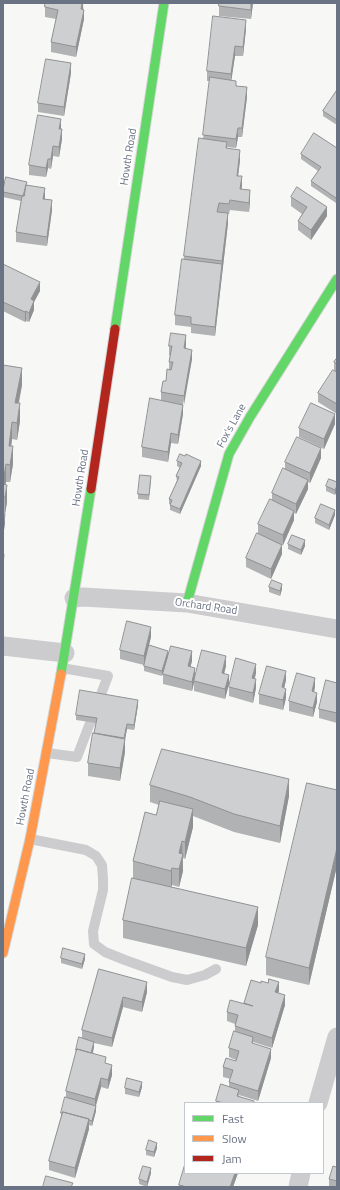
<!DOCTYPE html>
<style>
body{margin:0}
#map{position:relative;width:340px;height:1190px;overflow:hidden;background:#f7f7f6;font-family:"Titillium Web",sans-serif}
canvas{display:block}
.frame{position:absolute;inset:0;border:4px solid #6a7384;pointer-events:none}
.legend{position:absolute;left:184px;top:1102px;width:140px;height:72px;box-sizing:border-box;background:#fff;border:1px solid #c3c7ce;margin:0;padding:5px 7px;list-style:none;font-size:12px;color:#6a7384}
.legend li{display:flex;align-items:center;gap:8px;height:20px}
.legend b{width:20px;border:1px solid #c3c7ce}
</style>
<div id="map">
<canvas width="340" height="1190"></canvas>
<div class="frame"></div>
<ul class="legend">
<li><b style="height:5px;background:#63d668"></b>Fast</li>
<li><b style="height:5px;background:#ff974d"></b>Slow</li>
<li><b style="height:5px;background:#b3261e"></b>Jam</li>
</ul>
</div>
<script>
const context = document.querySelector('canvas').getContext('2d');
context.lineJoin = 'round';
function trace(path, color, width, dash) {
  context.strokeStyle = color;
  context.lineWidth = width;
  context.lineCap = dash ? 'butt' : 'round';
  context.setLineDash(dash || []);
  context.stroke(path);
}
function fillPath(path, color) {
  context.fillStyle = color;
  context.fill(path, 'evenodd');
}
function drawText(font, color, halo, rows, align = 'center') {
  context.font = font + ' "Titillium Web",sans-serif';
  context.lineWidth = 4;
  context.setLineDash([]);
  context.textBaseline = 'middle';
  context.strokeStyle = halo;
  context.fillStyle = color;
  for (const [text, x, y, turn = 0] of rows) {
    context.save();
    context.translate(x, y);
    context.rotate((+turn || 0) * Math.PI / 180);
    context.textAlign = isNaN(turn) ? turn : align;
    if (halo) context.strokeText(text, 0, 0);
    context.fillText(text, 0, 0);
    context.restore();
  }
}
const lane = new Path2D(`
 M 47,753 L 77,757 L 108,676 L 62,668
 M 30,839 L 86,850 L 96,856 L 102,865 L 103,879 L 103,890 L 93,931 L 94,944 L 105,952 L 125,960 L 172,977 L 187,980 L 205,975 L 216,969`);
const street = new Path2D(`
 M 74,598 L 83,597 L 187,603 L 337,629
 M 3,646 L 65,653
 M 318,1103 L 337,1037
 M 298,1187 L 301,1173`);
const fast = new Path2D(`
 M 115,329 L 164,3
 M 187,603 L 229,454 L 250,417 L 337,279
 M 61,674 L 91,489`);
const slow = new Path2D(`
 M 3,953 L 30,839 L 61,674`);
const jam = new Path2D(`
 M 91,489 L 115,329`);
const wall = new Path2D(`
 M 83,3 L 84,19 L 76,57 L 51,52 L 51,42 L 56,19 L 45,17 L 45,7 Z
 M 219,3 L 253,3 L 251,19 L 219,16 Z
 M 246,29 L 243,56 L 235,56 L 231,80 L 247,97 L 242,137 L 238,137 L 236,148 L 227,147 L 227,148 L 240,160 L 238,176 L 242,186 L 241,189 L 250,200 L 249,212 L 230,210 L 229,214 L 228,214 L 228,223 L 215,336 L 191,333 L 191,327 L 175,325 L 175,315 L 184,256 L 203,139 L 210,81 L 207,81 L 207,71 Z
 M 71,73 L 64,116 L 38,112 L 38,103 Z
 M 337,90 L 337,125 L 323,116 L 323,111 Z
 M 61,129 L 62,139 L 59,157 L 53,156 L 51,169 L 48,168 L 46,177 L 29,175 L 29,165 Z
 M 337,142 L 337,201 L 336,203 L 311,186 L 311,181 L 318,171 L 301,159 L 301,154 L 336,147 L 336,145 Z
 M 27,185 L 45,197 L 45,199 L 52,210 L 47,246 L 16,242 L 16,232 L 21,201 L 3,197 L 3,192 Z
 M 291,197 L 327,216 L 311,240 L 298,230 L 298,221 L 302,214 L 291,206 Z
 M 3,264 L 40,291 L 34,302 L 34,310 L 29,322 L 26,321 L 25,322 L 3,311 Z
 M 186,345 L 186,349 L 192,359 L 183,405 L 183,414 L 178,444 L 171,443 L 168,462 L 142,457 L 142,447 L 161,400 L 161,392 L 166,381 L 169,369 L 169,362 L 170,356 L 169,355 L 169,346 Z
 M 337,358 L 337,414 L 318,402 L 318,393 L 334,371 L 334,362 Z
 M 3,365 L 22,385 L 19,403 L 20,421 L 17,440 L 12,439 L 11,446 L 13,464 L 10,482 L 6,482 L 5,485 L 7,502 L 5,514 L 5,523 L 3,537 Z
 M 335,424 L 324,449 L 299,437 L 299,428 Z
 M 321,458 L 310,483 L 308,482 L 308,489 L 296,514 L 294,513 L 294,520 L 283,545 L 282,545 L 282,554 L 271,579 L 246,567 L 246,558 L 258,533 L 258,524 L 272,500 L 272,493 L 285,469 L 285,462 Z
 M 177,461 L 201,466 L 180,514 L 170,510 L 170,504 L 169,504 L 169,499 L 177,481 L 176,476 L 180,468 L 177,466 Z
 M 151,481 L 149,500 L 138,499 L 138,494 Z
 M 337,482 L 335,495 L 326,491 L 326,486 Z
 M 335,515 L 329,530 L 315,523 L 315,518 Z
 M 288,544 L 305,546 L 301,555 L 288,549 Z
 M 269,587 L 282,589 L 280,596 L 269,592 Z
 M 151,637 L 144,663 L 168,656 L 162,676 L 144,671 L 144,665 L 120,659 L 120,650 Z
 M 192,661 L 190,667 L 195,678 L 192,691 L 163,684 L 163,674 Z
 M 226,666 L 224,673 L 229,684 L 225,699 L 194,691 L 194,681 Z
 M 256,673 L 255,678 L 256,688 L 253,703 L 229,696 L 229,687 Z
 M 286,680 L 284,688 L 286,698 L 283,710 L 259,704 L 259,694 Z
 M 337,683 L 337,723 L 319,718 L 319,709 Z
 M 315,687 L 314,692 L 317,702 L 313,717 L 289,711 L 289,701 Z
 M 138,705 L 134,730 L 127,729 L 125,739 L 125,752 L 120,781 L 88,776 L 88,763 L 96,723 L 76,720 L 76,715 Z
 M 150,785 L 289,796 L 280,843 L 234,832 L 193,816 L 193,827 L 185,859 L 183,858 L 183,871 L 179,887 L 172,885 L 171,887 L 258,925 L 246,966 L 123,938 L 123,920 L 133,878 L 133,861 L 156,815 L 159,805 L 150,802 Z
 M 337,790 L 337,866 L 309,985 L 266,975 L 266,957 Z
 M 61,958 L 85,959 L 82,969 L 61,963 Z
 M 99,969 L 147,992 L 142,1012 L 123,1007 L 112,1047 L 94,1043 L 94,1047 L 93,1053 L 106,1064 L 112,1075 L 108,1089 L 101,1087 L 96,1106 L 96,1111 L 92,1126 L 89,1125 L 89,1129 L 75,1178 L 49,1170 L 49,1161 L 61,1117 L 61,1113 L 66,1098 L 66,1091 L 76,1053 L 76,1050 L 82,1038 L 82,1030 Z
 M 279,991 L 278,993 L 285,1005 L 272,1048 L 253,1042 L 253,1043 L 271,1058 L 258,1101 L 239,1095 L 239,1096 L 254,1103 L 216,1103 L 216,1101 L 229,1087 L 229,1082 L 231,1079 L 223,1077 L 223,1067 L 236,1061 L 236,1060 L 229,1057 L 229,1048 L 235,1031 L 235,1024 L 227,1021 L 227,1012 L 244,1004 L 244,1003 Z
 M 142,1087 L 139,1097 L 125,1094 L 125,1088 Z
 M 157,1148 L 154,1157 L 146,1155 L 146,1150 Z
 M 337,1163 L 337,1187 L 329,1187 L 329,1179 L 336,1167 Z
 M 151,1173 L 147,1187 L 139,1184 L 139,1179 Z
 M 185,1173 L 238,1173 L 233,1187 L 179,1187 L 179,1185 Z`);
const shadedWall = new Path2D(`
 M 82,3 L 83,3 L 83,9 L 81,19 L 81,9 Z
 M 251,3 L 253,3 L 251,19 Z
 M 84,10 L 84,19 L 76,57 L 76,47 Z
 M 246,20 L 246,29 L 243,56 L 243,47 Z
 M 235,46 L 235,56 L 231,83 L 231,74 Z
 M 71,63 L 71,73 L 64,116 L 64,107 Z
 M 247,87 L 247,97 L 242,137 L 242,128 Z
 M 61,119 L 61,128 L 59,138 L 59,129 Z
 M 238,128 L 238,137 L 236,148 L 236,139 Z
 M 62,129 L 62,139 L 59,157 L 59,147 Z
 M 53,146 L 53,156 L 51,169 L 51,159 Z
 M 240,150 L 240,160 L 237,185 L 237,176 Z
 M 48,159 L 48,168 L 46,177 L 46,168 Z
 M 242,176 L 242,186 L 240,198 L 240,189 Z
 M 45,188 L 45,197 L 43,209 L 43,199 Z
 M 250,190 L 250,200 L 249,212 L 249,203 Z
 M 337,196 L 337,201 L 336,203 L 336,198 Z
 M 52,200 L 52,210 L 47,246 L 47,237 Z
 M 327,207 L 327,216 L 311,240 L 311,230 Z
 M 228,213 L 228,223 L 215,336 L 215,327 L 222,269 L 222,261 Z
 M 40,282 L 40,291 L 34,302 L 34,310 L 29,322 L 29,313 L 31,299 Z
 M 26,311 L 26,321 L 25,322 L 25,312 Z
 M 186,335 L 186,345 L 184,358 L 184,348 Z
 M 192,350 L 192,359 L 184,405 L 184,396 Z
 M 22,368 L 22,385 L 15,420 L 15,403 Z
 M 20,403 L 20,421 L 17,440 L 17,423 Z
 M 183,405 L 183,414 L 178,444 L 178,435 Z
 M 335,414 L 335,424 L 324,449 L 324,439 Z
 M 12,422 L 12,439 L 9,464 L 9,446 Z
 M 171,433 L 171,443 L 168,462 L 168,452 Z
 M 13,446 L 13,464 L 10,482 L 10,465 Z
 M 321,448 L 321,458 L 310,483 L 310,473 Z
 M 201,461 L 201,466 L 180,514 L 180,509 Z
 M 6,464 L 6,482 L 3,497 L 3,482 Z
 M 308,480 L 308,489 L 296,514 L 296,504 Z
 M 7,485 L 7,502 L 5,514 L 5,523 L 3,537 L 3,528 L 5,515 L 5,497 Z
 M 337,486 L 337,491 L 335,495 L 335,490 Z
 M 335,510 L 335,515 L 329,530 L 329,525 Z
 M 294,511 L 294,520 L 283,545 L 283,535 Z
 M 305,540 L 305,546 L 301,555 L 301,550 Z
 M 282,545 L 282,554 L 271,579 L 271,569 Z
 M 4,554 L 4,564 L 3,574 L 3,565 Z
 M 282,584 L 282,589 L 280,596 L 280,591 Z
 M 151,627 L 151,637 L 144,665 L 144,656 Z
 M 168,651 L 168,656 L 162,676 L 162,671 Z
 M 192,651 L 192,661 L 188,676 L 188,666 Z
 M 226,656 L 226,666 L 222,682 L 222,673 Z
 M 256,664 L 256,673 L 252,687 L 252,678 Z
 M 195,668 L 195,678 L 192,691 L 192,682 Z
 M 286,671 L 286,680 L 282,697 L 282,687 Z
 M 229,675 L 229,684 L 225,699 L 225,689 Z
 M 315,678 L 315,687 L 312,701 L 312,691 Z
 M 256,679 L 256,688 L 253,703 L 253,693 Z
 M 286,689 L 286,698 L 283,710 L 283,700 Z
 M 317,693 L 317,702 L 313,717 L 313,708 Z
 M 138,700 L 138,705 L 134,730 L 134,725 Z
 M 127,724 L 127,729 L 123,751 L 123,746 Z
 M 125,739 L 125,752 L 120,781 L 120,768 Z
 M 289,779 L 289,796 L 280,843 L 280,826 Z
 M 193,809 L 193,827 L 185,859 L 185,842 Z
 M 182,841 L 183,871 L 179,887 L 179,853 Z
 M 337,848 L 337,866 L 309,985 L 309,968 Z
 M 172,868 L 172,885 L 171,888 L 171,871 Z
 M 258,907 L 258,925 L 246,966 L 246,948 Z
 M 85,954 L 85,959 L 82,969 L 82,964 Z
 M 147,982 L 147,992 L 142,1012 L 142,1002 Z
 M 279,982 L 279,991 L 275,1002 L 275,992 Z
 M 285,995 L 285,1005 L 272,1048 L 272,1038 Z
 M 123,997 L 123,1007 L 112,1047 L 112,1038 Z
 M 94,1042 L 94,1047 L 91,1059 L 91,1054 Z
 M 271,1049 L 271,1058 L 258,1101 L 258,1091 Z
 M 112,1065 L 112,1075 L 108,1089 L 108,1080 Z
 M 101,1078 L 101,1087 L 95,1108 L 95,1099 Z
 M 142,1082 L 142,1087 L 139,1097 L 139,1092 Z
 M 96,1106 L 96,1111 L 92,1126 L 92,1121 Z
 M 89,1119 L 89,1129 L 75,1178 L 75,1168 Z
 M 157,1143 L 157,1148 L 154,1157 L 154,1152 Z
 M 151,1168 L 151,1173 L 147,1187 L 147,1182 Z
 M 235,1173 L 238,1173 L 233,1187 L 230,1187 Z`);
const building = new Path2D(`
 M 45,3 L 82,3 L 81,9 L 84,10 L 76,47 L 51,42 L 58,10 L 45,7 Z
 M 219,3 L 251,3 L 251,10 L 219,6 Z
 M 213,16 L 246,20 L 243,47 L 235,46 L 231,74 L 207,71 Z
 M 46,59 L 71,63 L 64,107 L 38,103 Z
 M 210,77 L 236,81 L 236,86 L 247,87 L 242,128 L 238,128 L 236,139 L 203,135 Z
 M 337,90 L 337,120 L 323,111 Z
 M 38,115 L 61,119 L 59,129 L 62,129 L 59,147 L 53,146 L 51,159 L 48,159 L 46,168 L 29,165 Z
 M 314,133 L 337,148 L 337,196 L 336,198 L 311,181 L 321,167 L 301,154 Z
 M 199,138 L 227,142 L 226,148 L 240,150 L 237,176 L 242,176 L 240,189 L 250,190 L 249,203 L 230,200 L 229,204 L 219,203 L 217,212 L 228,213 L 222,261 L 184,256 Z
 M 6,177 L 27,182 L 23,196 L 3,192 Z
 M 26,185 L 45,188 L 43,199 L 52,200 L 47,237 L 16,232 L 22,196 L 24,196 Z
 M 297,187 L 327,207 L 311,230 L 298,221 L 307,207 L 291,197 Z
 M 182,259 L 222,264 L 215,327 L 191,324 L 191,317 L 175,315 Z
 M 3,264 L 40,282 L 31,299 L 34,301 L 29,313 L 26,311 L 25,312 L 3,302 L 4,301 L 3,300 Z
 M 171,333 L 186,335 L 184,348 L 192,350 L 184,396 L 161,392 L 163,381 L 166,381 L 167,369 L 171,370 L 173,362 L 169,362 L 172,346 L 169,346 Z
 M 337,358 L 337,364 L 334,362 Z
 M 3,365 L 22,368 L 15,403 L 20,403 L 17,423 L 12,422 L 9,446 L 13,446 L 10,465 L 6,464 L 3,482 Z
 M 333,370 L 337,372 L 337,404 L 318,393 Z
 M 150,398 L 183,405 L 178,435 L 171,433 L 168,452 L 142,447 Z
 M 311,403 L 335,414 L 324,439 L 299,428 Z
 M 297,437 L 321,448 L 310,473 L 285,462 Z
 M 180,454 L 185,456 L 186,454 L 201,461 L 180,509 L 170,505 L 172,500 L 169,499 L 179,477 L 176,476 L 182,463 L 177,461 Z
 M 283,468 L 308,480 L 296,504 L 272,493 Z
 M 140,475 L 151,476 L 149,495 L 138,494 Z
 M 329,479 L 337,482 L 337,486 L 335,490 L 326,486 Z
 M 3,484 L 7,485 L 5,497 L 3,497 Z
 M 270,499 L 294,511 L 283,535 L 258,524 Z
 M 321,504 L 335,510 L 329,525 L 315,518 Z
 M 3,513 L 5,514 L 3,528 Z
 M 257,533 L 282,545 L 271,569 L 246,558 Z
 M 292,535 L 305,540 L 301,550 L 288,544 Z
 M 3,554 L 4,554 L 3,565 Z
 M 272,580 L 282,584 L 280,591 L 269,587 Z
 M 127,621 L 151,627 L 144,656 L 120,650 Z
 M 149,645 L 168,651 L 162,671 L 144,666 Z
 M 171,646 L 192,651 L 188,666 L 195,668 L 192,682 L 163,674 Z
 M 202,650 L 226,656 L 222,673 L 229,675 L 225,689 L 194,681 Z
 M 236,658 L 256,664 L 252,678 L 256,679 L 253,693 L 229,687 Z
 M 267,666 L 286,671 L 282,687 L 286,689 L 283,700 L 259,694 Z
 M 297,673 L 315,678 L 312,691 L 317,693 L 313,708 L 289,701 Z
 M 326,680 L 337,683 L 337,713 L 319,709 Z
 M 80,690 L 138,700 L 134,725 L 127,724 L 124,738 L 94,733 L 97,718 L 76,715 Z
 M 93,733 L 125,739 L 120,768 L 88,763 Z
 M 162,749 L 289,779 L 280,826 L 234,814 L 190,797 L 150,785 Z
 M 307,783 L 337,790 L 337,848 L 309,968 L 266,957 Z
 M 160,801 L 193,809 L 185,842 L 182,841 L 179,853 L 183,854 L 179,869 L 172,868 L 171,871 L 133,861 L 145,812 L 156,815 Z
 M 132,878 L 258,907 L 246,948 L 123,920 Z
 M 63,948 L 85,954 L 82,964 L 61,958 Z
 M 99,969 L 147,982 L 142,1002 L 123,997 L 112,1038 L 82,1030 Z
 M 269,979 L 279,982 L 275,992 L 285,995 L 272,1038 L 235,1026 L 238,1015 L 227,1012 L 230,1000 L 253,1006 L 244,1003 L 251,980 L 261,983 L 261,981 L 268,983 Z
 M 234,1031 L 253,1037 L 252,1043 L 271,1049 L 258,1091 L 229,1082 L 233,1070 L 223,1067 L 226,1058 L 236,1061 L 239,1051 L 229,1048 Z
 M 79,1037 L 94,1042 L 91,1053 L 77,1049 L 77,1050 L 76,1050 Z
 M 77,1049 L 106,1057 L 105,1063 L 112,1065 L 108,1080 L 101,1078 L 95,1099 L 66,1091 Z
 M 127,1078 L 142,1082 L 139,1092 L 125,1088 Z
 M 221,1084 L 239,1090 L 237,1096 L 254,1101 L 254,1103 L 224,1103 L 216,1101 Z
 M 65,1097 L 96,1106 L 92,1121 L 89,1120 L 89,1119 L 63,1112 L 62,1113 L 61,1113 Z
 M 63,1112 L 89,1119 L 75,1168 L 49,1161 Z
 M 149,1140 L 157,1143 L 154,1152 L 146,1150 Z
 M 337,1163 L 337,1181 L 329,1179 L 333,1166 L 336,1167 Z
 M 185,1164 L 185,1173 L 235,1173 L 230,1187 L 187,1187 L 179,1185 Z
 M 143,1166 L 151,1168 L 147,1182 L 139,1179 Z
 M 46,1176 L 73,1183 L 71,1187 L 43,1187 Z`);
const streetNames = [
 ["Howth Road",129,157,-81],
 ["Fox's Lane",232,426,-61],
 ["Howth Road",81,478,-81],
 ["Orchard Road",206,607,8],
 ["Howth Road",26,797,-79]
];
trace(fast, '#d4d5d5', 11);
trace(slow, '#d4d5d5', 11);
trace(jam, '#d4d5d5', 11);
trace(lane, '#ccccce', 10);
trace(street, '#ccccce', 19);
trace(fast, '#63d668', 9);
trace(slow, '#ff974d', 9);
trace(jam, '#b3261e', 9);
fillPath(wall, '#b1b2b3');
fillPath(shadedWall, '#909192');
fillPath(building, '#cecfd0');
trace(building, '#909192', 1);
drawText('11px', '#6a7384', '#fff', streetNames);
</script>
